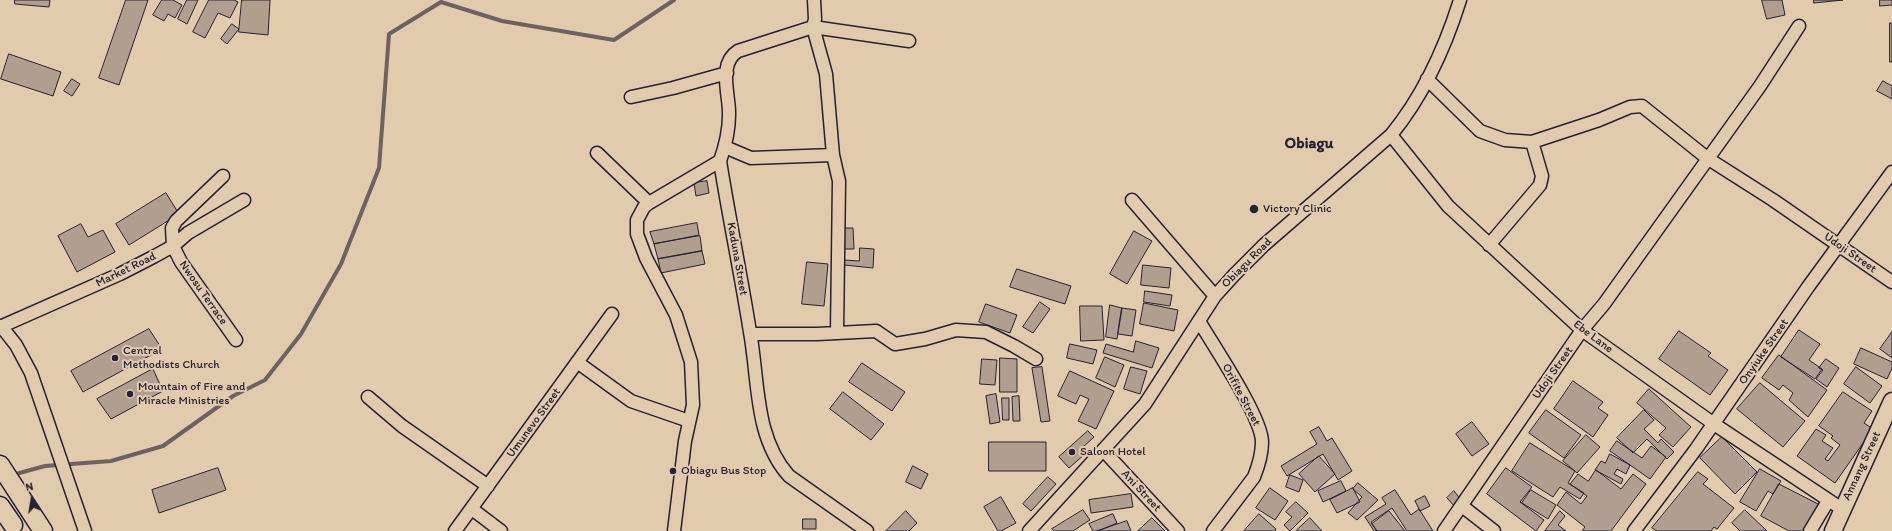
<!DOCTYPE html>
<style>
body{margin:0}
#map{position:relative;width:1892px;height:531px;overflow:hidden;background:#e2cbab;font-family:Itim,sans-serif}
canvas{display:block}
.north{position:absolute;left:12px;top:479px;width:40px;height:40px;-webkit-text-stroke:3px #e2cbab;paint-order:stroke;rotate:348deg;font-size:11px;font-weight:700;line-height:16px;text-align:center;color:#22223b}
.north::after{content:'';display:block;margin:auto;width:14px;height:18px;background:#22223b;clip-path:polygon(50% 0,100% 100%,50% 72%,0 100%)}
</style>
<div id="map">
<canvas width="1892" height="531"></canvas>
<div class="north">N</div>
</div>
<script>
const context = document.querySelector('canvas').getContext('2d');
context.lineJoin = 'round';
function trace(path, color, width, dash) {
  context.strokeStyle = color;
  context.lineWidth = width;
  context.lineCap = dash ? 'butt' : 'round';
  context.setLineDash(dash || []);
  context.stroke(path);
}
function fillPath(path, color) {
  context.fillStyle = color;
  context.fill(path, 'evenodd');
}
function drawText(font, color, halo, rows, align = 'center') {
  context.font = font + ' Itim,sans-serif';
  context.lineWidth = 4;
  context.setLineDash([]);
  context.textBaseline = 'middle';
  context.strokeStyle = halo;
  context.fillStyle = color;
  for (const [text, x, y, turn = 0] of rows) {
    context.save();
    context.translate(x, y);
    context.rotate((+turn || 0) * Math.PI / 180);
    context.textAlign = isNaN(turn) ? turn : align;
    if (halo) context.strokeText(text, 0, 0);
    context.fillText(text, 0, 0);
    context.restore();
  }
}
const stream = new Path2D(`
 M 12,475 L 45,466 L 111,461 L 163,446 L 233,396 L 265,380 L 301,334 L 341,264 L 379,168 L 389,34 L 441,2 L 502,21 L 614,40 L 674,0`);
const building = new Path2D(`
 M 15,0 L 50,0 L 49,7 L 15,4 Z
 M 126,0 L 148,0 L 119,85 L 99,78 Z
 M 162,0 L 173,0 L 182,5 L 175,18 L 168,14 L 164,21 L 153,15 Z
 M 187,0 L 198,0 L 187,24 L 178,19 Z
 M 209,0 L 234,0 L 238,2 L 230,18 L 218,13 L 205,38 L 193,32 Z
 M 242,0 L 270,0 L 268,35 L 239,32 Z
 M 1762,0 L 1782,0 L 1785,15 L 1767,19 Z
 M 1814,0 L 1843,0 L 1814,3 Z
 M 1880,0 L 1892,0 L 1892,5 L 1880,6 Z
 M 1890,23 L 1892,23 L 1892,62 L 1890,62 Z
 M 232,24 L 239,29 L 227,44 L 221,39 Z
 M 9,54 L 61,72 L 53,96 L 1,79 Z
 M 72,79 L 80,84 L 72,96 L 64,91 Z
 M 1883,81 L 1892,86 L 1892,99 L 1877,91 Z
 M 707,181 L 709,193 L 696,196 L 694,183 Z
 M 166,193 L 179,214 L 129,245 L 116,224 Z
 M 697,223 L 699,235 L 654,244 L 650,232 Z
 M 81,224 L 88,237 L 103,230 L 115,252 L 77,272 L 58,236 Z
 M 843,228 L 853,228 L 854,249 L 845,249 Z
 M 1134,231 L 1152,241 L 1127,284 L 1110,274 Z
 M 700,236 L 702,251 L 658,259 L 654,244 Z
 M 860,248 L 874,249 L 873,268 L 844,265 L 844,260 L 859,261 Z
 M 702,251 L 705,264 L 661,273 L 658,259 Z
 M 807,262 L 828,264 L 824,306 L 802,304 Z
 M 1143,265 L 1171,268 L 1169,288 L 1141,285 Z
 M 1017,269 L 1071,286 L 1065,304 L 1010,287 Z
 M 1145,291 L 1172,295 L 1170,306 L 1144,302 Z
 M 1040,302 L 1050,309 L 1033,333 L 1023,327 Z
 M 1144,303 L 1178,310 L 1174,331 L 1140,324 Z
 M 986,304 L 1017,315 L 1010,333 L 979,322 Z
 M 1110,305 L 1122,308 L 1117,339 L 1106,337 Z
 M 1080,306 L 1102,306 L 1104,340 L 1081,341 Z
 M 1122,308 L 1136,310 L 1132,336 L 1118,334 Z
 M 149,329 L 162,349 L 83,392 L 71,371 Z
 M 1799,330 L 1820,344 L 1809,360 L 1822,369 L 1815,379 L 1781,357 Z
 M 1679,331 L 1711,353 L 1708,356 L 1728,370 L 1710,395 L 1659,359 Z
 M 1892,332 L 1892,358 L 1880,349 Z
 M 1136,341 L 1159,348 L 1152,368 L 1103,353 L 1106,344 L 1133,352 Z
 M 1070,344 L 1097,350 L 1093,364 L 1067,358 Z
 M 1861,348 L 1892,362 L 1892,368 L 1887,379 L 1854,364 Z
 M 1779,355 L 1827,390 L 1808,417 L 1789,400 L 1793,393 L 1783,385 L 1779,390 L 1762,378 Z
 M 1105,357 L 1124,365 L 1115,387 L 1096,378 Z
 M 1000,358 L 1017,359 L 1017,392 L 1000,392 Z
 M 982,359 L 997,360 L 995,385 L 980,384 Z
 M 1826,359 L 1839,368 L 1827,387 L 1816,379 L 1823,370 L 1819,368 Z
 M 862,363 L 905,392 L 892,411 L 849,382 Z
 M 1042,367 L 1050,421 L 1041,422 L 1032,368 Z
 M 1131,367 L 1147,371 L 1140,394 L 1124,389 Z
 M 1856,367 L 1882,386 L 1870,403 L 1844,384 Z
 M 153,369 L 163,391 L 111,419 L 97,399 Z
 M 1070,371 L 1114,391 L 1096,429 L 1078,421 L 1089,399 L 1080,395 L 1076,404 L 1058,396 Z
 M 1573,381 L 1603,402 L 1598,408 L 1608,415 L 1593,437 L 1554,409 Z
 M 1760,383 L 1805,421 L 1783,447 L 1737,409 Z
 M 1649,389 L 1691,427 L 1673,447 L 1659,435 L 1666,428 L 1637,403 Z
 M 843,392 L 884,424 L 871,440 L 830,409 Z
 M 1843,392 L 1872,411 L 1864,423 L 1873,429 L 1835,483 L 1797,456 L 1816,429 L 1826,435 L 1822,441 L 1833,448 L 1825,459 L 1828,461 L 1840,445 L 1831,438 L 1833,436 L 1819,426 Z
 M 996,394 L 1000,422 L 990,424 L 986,396 Z
 M 1019,396 L 1020,421 L 1013,421 L 1012,397 Z
 M 1002,398 L 1009,398 L 1009,420 L 1003,420 Z
 M 1546,410 L 1581,435 L 1564,458 L 1529,433 Z
 M 1644,410 L 1654,420 L 1644,429 L 1658,443 L 1661,439 L 1674,452 L 1667,459 L 1647,439 L 1633,453 L 1617,438 Z
 M 1472,422 L 1489,444 L 1472,456 L 1456,434 Z
 M 1319,427 L 1327,441 L 1332,438 L 1352,471 L 1338,480 L 1323,454 L 1287,476 L 1281,466 L 1317,444 L 1310,432 Z
 M 1088,431 L 1094,437 L 1082,448 L 1086,453 L 1069,468 L 1059,457 Z
 M 1586,435 L 1600,447 L 1577,473 L 1563,461 Z
 M 1722,437 L 1757,472 L 1735,494 L 1700,458 Z
 M 1617,441 L 1642,458 L 1651,446 L 1666,457 L 1650,479 L 1610,451 Z
 M 989,442 L 1046,442 L 1046,471 L 989,471 Z
 M 1530,443 L 1575,471 L 1568,483 L 1584,493 L 1580,499 L 1560,487 L 1553,497 L 1512,471 Z
 M 1610,454 L 1630,465 L 1626,474 L 1617,469 L 1614,474 L 1623,479 L 1621,484 L 1595,470 L 1601,461 L 1605,463 Z
 M 1319,456 L 1335,474 L 1315,492 L 1299,474 Z
 M 913,466 L 928,474 L 921,489 L 906,482 Z
 M 218,468 L 226,490 L 159,513 L 152,490 Z
 M 1506,468 L 1532,487 L 1520,502 L 1544,520 L 1536,531 L 1487,494 Z
 M 1760,469 L 1781,481 L 1773,494 L 1768,491 L 1756,511 L 1740,502 Z
 M 1596,470 L 1621,489 L 1633,474 L 1646,484 L 1611,531 L 1582,531 L 1585,527 L 1557,505 L 1566,492 L 1581,504 L 1587,496 L 1570,484 L 1578,474 L 1588,481 Z
 M 1698,472 L 1708,479 L 1703,484 L 1734,508 L 1717,529 L 1714,527 L 1711,531 L 1657,531 L 1652,528 Z
 M 1290,475 L 1303,480 L 1299,492 L 1286,487 Z
 M 1048,477 L 1056,484 L 1031,511 L 1023,504 Z
 M 1341,481 L 1346,491 L 1323,502 L 1318,491 Z
 M 1358,483 L 1378,500 L 1357,520 L 1348,513 L 1362,497 L 1353,489 Z
 M 1779,484 L 1820,505 L 1806,531 L 1789,531 L 1761,516 Z
 M 1270,488 L 1288,501 L 1275,520 L 1256,508 Z
 M 1353,488 L 1360,502 L 1337,513 L 1330,500 Z
 M 1395,490 L 1411,515 L 1419,509 L 1433,531 L 1407,531 L 1392,508 L 1371,522 L 1377,531 L 1374,531 L 1365,517 L 1386,504 L 1382,498 Z
 M 1531,490 L 1556,505 L 1548,519 L 1522,503 Z
 M 1454,491 L 1462,501 L 1455,507 L 1447,498 Z
 M 1131,494 L 1133,507 L 1091,513 L 1089,500 Z
 M 1425,496 L 1430,506 L 1420,511 L 1415,501 Z
 M 1001,497 L 1016,523 L 1001,531 L 998,531 L 984,507 Z
 M 1296,502 L 1308,513 L 1290,531 L 1284,525 L 1292,517 L 1286,512 Z
 M 1083,510 L 1090,520 L 1073,531 L 1054,531 L 1052,529 Z
 M 1745,510 L 1767,531 L 1740,531 L 1732,523 Z
 M 906,511 L 917,523 L 909,531 L 886,531 Z
 M 1389,511 L 1405,531 L 1377,531 L 1372,524 Z
 M 1560,511 L 1565,516 L 1558,525 L 1566,531 L 1545,531 Z
 M 1113,514 L 1117,523 L 1098,531 L 1093,531 L 1089,524 Z
 M 1259,514 L 1276,529 L 1275,531 L 1244,531 Z
 M 1152,518 L 1165,531 L 1138,531 Z
 M 1310,518 L 1322,531 L 1296,531 Z
 M 803,519 L 816,519 L 816,529 L 803,529 Z
 M 1127,521 L 1131,531 L 1097,531 Z`);
const minor = new Path2D(`
 M 814,0 L 815,19 L 813,27 L 738,51 C 717,64 730,96 729,115 C 729,131 725,147 720,161 C 729,218 741,275 750,332 C 759,381 754,437 789,476 L 867,531
 M 1427,79 L 1480,131 L 1505,140 L 1532,142 L 1599,120 L 1630,107 L 1642,106 L 1707,158 L 1773,200 L 1892,282
 M 631,97 L 673,88 L 727,73
 M 1391,135 L 1448,206 L 1582,330 L 1714,424 L 1842,509
 M 725,147 L 751,158 L 833,155
 M 597,153 L 649,203
 M 223,176 L 176,221 L 172,228 L 173,246 L 181,262 L 236,340
 M 1132,200 L 1215,296
 M 1489,245 L 1540,185 L 1542,176 L 1532,142
 M 1199,321 C 1213,345 1262,417 1262,442 C 1262,454 1258,467 1254,477 L 1213,531
 M 1,326 L 16,345 L 31,373 L 85,531
 M 0,327 L 120,274 L 155,256 L 173,246 L 188,233 L 244,200
 M 837,333 L 839,181 L 833,155 L 826,74 L 813,27 L 909,41
 M 751,334 L 817,334 L 876,331 L 895,344 L 925,339 L 956,330 L 986,332 L 1014,346 L 1036,359
 M 577,362 L 631,401 L 689,421
 M 368,397 L 402,426 L 488,486
 M 1104,451 L 1178,531
 M 1462,506 L 1494,531
 M 472,509 L 501,531
 M 455,531 L 612,314
 M 674,531 L 685,441 L 693,405 L 691,362 L 676,315 L 646,258 L 637,234 L 637,220 L 644,207 L 649,203 L 720,161
 M 1029,531 L 1145,404 L 1215,296 L 1235,274 L 1264,245 L 1391,135 C 1423,96 1445,48 1460,0
 M 1444,531 L 1582,330 L 1604,304 L 1760,86 L 1799,26
 M 1634,531 L 1696,449 L 1808,287 L 1892,172
 M 1810,531 L 1828,501`);
const secondary = new Path2D(`
 M 1833,531 L 1892,401`);
const primary = new Path2D(`
 M 0,465 L 43,531
 M 0,506 L 13,525`);
const markers = [
 [1254,209,5,"#22223b"],
 [115,358,4,"#22223b"],
 [130,394,4,"#22223b"],
 [1072,452,4,"#22223b"],
 [673,471,4,"#22223b"]
];
const poiNames = [
 ["Victory Clinic",1263,209],
 ["Central",123,351],
 ["Methodists Church",123,365],
 ["Mountain of Fire and",138,387],
 ["Miracle Ministries",138,401],
 ["Saloon Hotel",1080,452],
 ["Obiagu Bus Stop",681,471]
];
const streetNames = [
 ["Udoji Street",1850,253,35],
 ["Kaduna Street",737,259,80],
 ["Obiagu Road",1247,263,-45],
 ["Market Road",126,270,-26],
 ["Nwosu Terrace",203,293,55],
 ["Ebe Lane",1593,337,37],
 ["Onyiuke Street",1764,352,-55],
 ["Udoji Street",1553,373,-55],
 ["Orifite Street",1241,395,62],
 ["Umunevo Street",534,423,-54],
 ["Annang Street",1862,466,-65],
 ["Ani Street",1141,491,47]
];
const districtNames = [
 ["Obiagu",1309,144]
];
trace(stream, '#6b6265', 4);
fillPath(building, '#b09e8e');
trace(building, '#22223b', 1);
trace(minor, '#22223b', 15);
trace(secondary, '#22223b', 19);
trace(primary, '#22223b', 21);
trace(minor, '#e2cbab', 12);
trace(secondary, '#e2cbab', 16);
trace(primary, '#e2cbab', 18);
for (const [x, y, r, color] of markers) {
  const dot = new Path2D();
  dot.arc(x, y, r, 0, 2 * Math.PI);
  context.fillStyle = color;
  context.fill(dot);
  trace(dot, '#e2cbab', 1.5);
}
drawText('12px', '#22223b', '#e2cbab', poiNames, 'left');
drawText('12px', '#22223b', '#e2cbab', streetNames);
drawText('bold 16px', '#22223b', '#e2cbab', districtNames);
</script>
